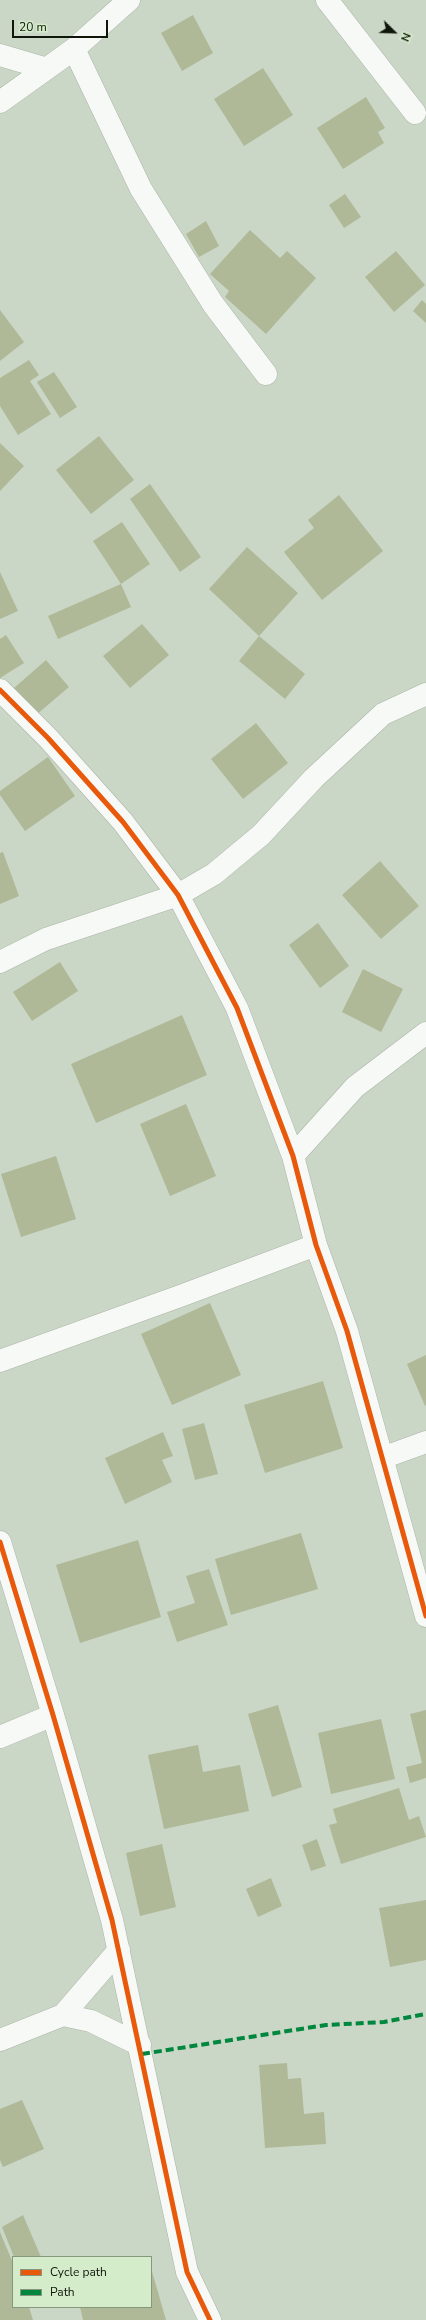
<!DOCTYPE html>
<style>
body{margin:0}
#map{position:relative;width:426px;height:2320px;overflow:hidden;background:#cbd7c6;font-family:"Nunito Sans",sans-serif}
canvas{display:block}
.legend{position:absolute;left:12px;top:2256px;width:140px;height:52px;box-sizing:border-box;background:#d5eccb;border:1px solid #86977e;margin:0;padding:5px 7px;list-style:none;font-size:12px;color:#0f170b}
.legend li{display:flex;align-items:center;gap:8px;height:20px}
.legend b{width:20px;border:1px solid #86977e}
.north{position:absolute;left:374px;top:12px;width:40px;height:40px;-webkit-text-stroke:3px #d5eccb;paint-order:stroke;rotate:113deg;font-size:11px;font-weight:700;line-height:16px;text-align:center;color:#0f170b}
.north::after{content:'';display:block;margin:auto;width:14px;height:18px;background:#0f170b;clip-path:polygon(50% 0,100% 100%,50% 72%,0 100%)}
.scale{position:absolute;left:12px;top:20px;width:96px;height:18px;box-sizing:border-box;border:2px solid #0f170b;border-top:0;padding-left:5px;font-size:12px;line-height:14px;white-space:nowrap;color:#0f170b;-webkit-text-stroke:3px #d5eccb;paint-order:stroke}
</style>
<div id="map">
<canvas width="426" height="2320"></canvas>
<ul class="legend">
<li><b style="height:5px;background:#e8590c"></b>Cycle path</li>
<li><b style="height:5px;background:#00873e"></b>Path</li>
</ul>
<div class="north">N</div>
<div class="scale">20 m</div>
</div>
<script>
const context = document.querySelector('canvas').getContext('2d');
context.lineJoin = 'round';
function fillPath(path, color) {
  context.fillStyle = color;
  context.fill(path, 'evenodd');
}
function trace(path, color, width, dash) {
  context.strokeStyle = color;
  context.lineWidth = width;
  context.lineCap = dash ? 'butt' : 'round';
  context.setLineDash(dash || []);
  context.stroke(path);
}
const building = new Path2D(`
 M 193,15 L 213,53 L 182,71 L 161,33 Z
 M 263,68 L 293,115 L 244,146 L 214,99 Z
 M 366,97 L 385,128 L 378,132 L 384,143 L 343,169 L 317,128 Z
 M 345,194 L 361,217 L 344,228 L 329,205 Z
 M 206,221 L 219,246 L 199,257 L 186,234 Z
 M 250,230 L 280,258 L 287,251 L 316,278 L 266,334 L 225,297 L 229,291 L 210,274 Z
 M 396,251 L 425,285 L 394,312 L 365,277 Z
 M 422,300 L 426,304 L 426,323 L 413,311 Z
 M 0,310 L 24,342 L 0,361 Z
 M 29,360 L 39,375 L 30,381 L 51,414 L 18,435 L 0,406 L 0,378 Z
 M 54,372 L 77,407 L 60,418 L 37,382 Z
 M 99,436 L 134,480 L 91,514 L 56,470 Z
 M 0,443 L 24,466 L 0,491 Z
 M 150,484 L 201,557 L 180,572 L 130,499 Z
 M 339,495 L 383,551 L 322,600 L 284,552 L 314,528 L 308,520 Z
 M 122,522 L 150,564 L 121,584 L 93,541 Z
 M 247,547 L 298,593 L 259,636 L 305,674 L 285,699 L 239,661 L 259,636 L 209,589 Z
 M 0,572 L 18,611 L 0,619 Z
 M 121,584 L 131,607 L 58,639 L 48,616 Z
 M 142,624 L 169,655 L 130,688 L 103,656 Z
 M 6,635 L 24,663 L 0,678 L 0,639 Z
 M 46,660 L 69,687 L 36,715 L 14,688 Z
 M 256,723 L 288,763 L 243,799 L 211,759 Z
 M 48,757 L 75,796 L 25,831 L 0,795 L 0,791 Z
 M 3,852 L 19,896 L 0,904 L 0,853 Z
 M 380,861 L 419,906 L 381,939 L 342,895 Z
 M 318,923 L 349,966 L 320,988 L 289,945 Z
 M 60,962 L 78,991 L 32,1021 L 13,992 Z
 M 363,969 L 403,989 L 381,1032 L 342,1012 Z
 M 182,1015 L 207,1075 L 96,1123 L 71,1064 Z
 M 186,1104 L 216,1176 L 170,1196 L 140,1124 Z
 M 56,1156 L 76,1219 L 21,1237 L 1,1174 Z
 M 210,1303 L 241,1375 L 172,1405 L 141,1334 Z
 M 426,1355 L 426,1405 L 425,1406 L 407,1364 Z
 M 323,1381 L 343,1448 L 265,1473 L 244,1405 Z
 M 204,1423 L 218,1474 L 195,1480 L 182,1429 Z
 M 163,1432 L 173,1456 L 162,1460 L 172,1482 L 125,1504 L 105,1458 Z
 M 301,1533 L 318,1589 L 231,1615 L 215,1559 Z
 M 138,1540 L 161,1617 L 80,1643 L 56,1565 Z
 M 209,1569 L 228,1625 L 177,1642 L 167,1612 L 195,1603 L 186,1576 Z
 M 278,1705 L 302,1787 L 272,1797 L 248,1714 Z
 M 426,1710 L 426,1778 L 410,1783 L 406,1767 L 422,1763 L 410,1714 Z
 M 381,1719 L 395,1779 L 331,1794 L 318,1733 Z
 M 198,1745 L 203,1772 L 240,1765 L 249,1811 L 164,1829 L 148,1755 Z
 M 399,1788 L 409,1820 L 419,1816 L 426,1837 L 341,1864 L 329,1825 L 337,1823 L 333,1809 Z
 M 317,1839 L 326,1866 L 311,1871 L 302,1845 Z
 M 162,1844 L 176,1907 L 140,1916 L 126,1853 Z
 M 271,1878 L 282,1906 L 258,1917 L 246,1889 Z
 M 426,1900 L 426,1960 L 390,1967 L 379,1908 Z
 M 287,2063 L 288,2079 L 301,2078 L 304,2114 L 324,2112 L 326,2144 L 265,2148 L 259,2065 Z
 M 22,2100 L 44,2149 L 3,2167 L 0,2160 L 0,2109 Z
 M 23,2215 L 41,2257 L 14,2257 L 2,2227 Z
 M 0,2232 L 13,2263 L 13,2307 L 29,2307 L 33,2320 L 0,2320 Z
 M 151,2268 L 166,2320 L 83,2320 L 80,2307 L 151,2307 Z`);
const street = new Path2D(`
 M 327,0 L 415,113
 M 74,49 L 141,189 L 213,304 L 266,374
 M 0,55 L 44,68
 M 0,102 L 74,49 L 129,0
 M 0,690 L 48,738 L 123,822 L 178,895 L 237,1008 L 293,1156 L 316,1245 L 347,1331 L 426,1616
 M 0,962 L 46,939 L 178,895 L 214,874 L 261,835 L 314,778 L 383,714 L 426,694
 M 293,1156 L 355,1087 L 426,1033
 M 0,1361 L 183,1295 L 316,1245
 M 382,1458 L 426,1442
 M 0,1542 L 53,1715 L 112,1920 L 187,2272 L 210,2320
 M 0,1737 L 53,1715
 M 63,2015 L 91,2021 L 140,2045
 M 0,2040 L 63,2015 L 119,1950`);
const quiet = new Path2D(`
 M 142,2054 L 326,2025 L 384,2022 L 426,2014`);
const cycleway = new Path2D(`
 M 0,690 L 48,738 L 123,822 L 178,895 L 237,1008 L 293,1156 L 316,1245 L 347,1331 L 426,1616
 M 0,1542 L 53,1715 L 112,1920 L 187,2272 L 210,2320`);
fillPath(building, '#afb897');
trace(street, '#abb4a7', 23);
trace(street, '#f7f9f6', 22);
trace(quiet, '#00873e', 4, [8, 4]);
trace(cycleway, '#e8590c', 5);
</script>
